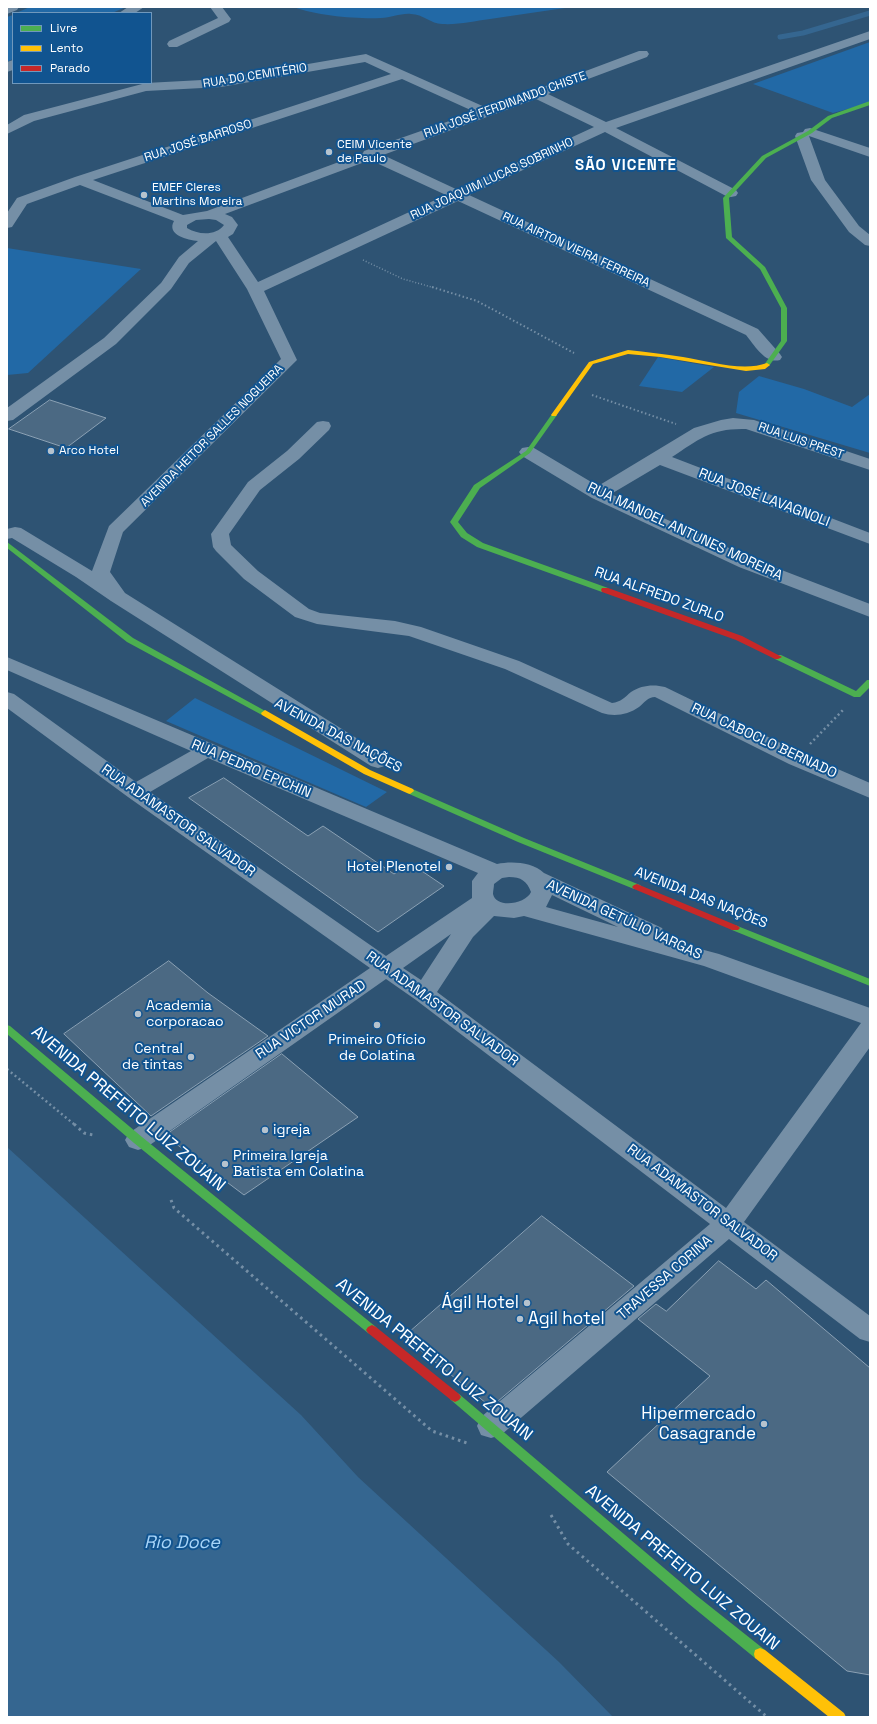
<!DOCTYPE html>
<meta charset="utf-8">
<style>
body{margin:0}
#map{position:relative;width:877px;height:1724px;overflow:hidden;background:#2e5373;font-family:"Space Grotesk",sans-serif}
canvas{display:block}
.frame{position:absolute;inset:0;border:8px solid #fff;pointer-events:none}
.legend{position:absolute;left:12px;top:12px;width:140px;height:72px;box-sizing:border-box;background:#115490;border:1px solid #7098bc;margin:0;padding:5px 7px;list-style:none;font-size:12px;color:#fff}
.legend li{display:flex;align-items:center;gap:8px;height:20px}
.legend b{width:20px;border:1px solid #7098bc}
</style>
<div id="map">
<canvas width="877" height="1724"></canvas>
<div class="frame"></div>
<ul class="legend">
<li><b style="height:5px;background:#4caf50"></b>Livre</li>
<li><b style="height:5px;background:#ffc107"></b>Lento</li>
<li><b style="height:5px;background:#c62828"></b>Parado</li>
</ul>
</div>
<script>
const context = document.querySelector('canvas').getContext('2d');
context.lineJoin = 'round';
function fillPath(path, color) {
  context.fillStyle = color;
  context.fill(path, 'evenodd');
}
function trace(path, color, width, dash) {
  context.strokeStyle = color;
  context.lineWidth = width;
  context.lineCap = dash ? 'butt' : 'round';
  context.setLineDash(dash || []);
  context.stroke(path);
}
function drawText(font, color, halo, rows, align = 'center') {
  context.font = font + ' "Space Grotesk",sans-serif';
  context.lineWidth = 4;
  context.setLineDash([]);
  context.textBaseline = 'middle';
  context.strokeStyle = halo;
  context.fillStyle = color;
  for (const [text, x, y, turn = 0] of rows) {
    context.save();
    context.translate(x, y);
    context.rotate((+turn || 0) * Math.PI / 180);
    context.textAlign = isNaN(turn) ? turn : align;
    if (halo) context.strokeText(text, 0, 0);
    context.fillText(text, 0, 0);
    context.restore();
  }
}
const green = new Path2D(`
 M 30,7 L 126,7 L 112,13 L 16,13 Z
 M 294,7 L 572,7 C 544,11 517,15 490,19 C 474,21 459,25 442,24 C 431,24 423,14 411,14 C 401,13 391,18 381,18 C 357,19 317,16 294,7 Z
 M 13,15 L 13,59 L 7,62 L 7,17 Z
 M 870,42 L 870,103 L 833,113 L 753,84 Z
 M 7,248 L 141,269 L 28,373 L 7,375 Z
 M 658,357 L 714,367 L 682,392 L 639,386 Z
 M 759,376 L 804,389 L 852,407 L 870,394 L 870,453 L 736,413 L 739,392 Z
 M 195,698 L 387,792 L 366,807 L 166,721 Z`);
const water = new Path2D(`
 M 7,1147 L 301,1415 L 358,1477 L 559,1662 L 613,1717 L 7,1717 Z`);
const stream = new Path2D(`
 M 780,37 L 803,33 L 870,13`);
const building = new Path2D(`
 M 50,400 L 106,418 L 66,448 L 9,429 Z
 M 224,778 L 308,836 L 323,826 L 394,874 L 410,863 L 444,886 L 378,932 L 189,798 Z
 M 169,961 L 208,993 L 268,1036 L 151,1116 L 64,1034 Z
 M 282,1054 L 358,1117 L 244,1195 L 175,1143 L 177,1141 L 169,1133 Z
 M 542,1216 L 634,1286 L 491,1407 L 404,1337 Z
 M 719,1261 L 756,1289 L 766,1280 L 870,1368 L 870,1675 L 847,1671 L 607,1472 L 710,1376 L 638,1319 L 656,1304 L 666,1311 Z`);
const pathFar3 = new Path2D(`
 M 363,260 L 403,279 L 435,288`);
const pathFar2 = new Path2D(`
 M 432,287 L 477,301 L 574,353
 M 592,395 L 676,424`);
const pathFar1 = new Path2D(`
 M 810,744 L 843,710
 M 7,1069 L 75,1125`);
const path = new Path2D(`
 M 74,1124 L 84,1133 L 93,1135
 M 171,1200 L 174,1208 L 432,1431 L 467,1443
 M 551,1515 L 568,1544 L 767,1717`);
const street = new Path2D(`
 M 7,7 L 19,7 L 17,10 L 7,14 Z
 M 128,7 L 144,7 L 135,13 L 119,13 Z
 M 210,7 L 222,7 L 231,19 L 229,22 L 177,47 L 169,47 L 167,44 L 169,41 L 218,18 Z
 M 870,31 L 870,39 L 616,128 L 736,190 L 738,193 L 736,196 L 731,197 L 726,196 L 605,132 L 469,195 L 758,329 L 780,354 L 782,357 L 780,360 C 765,364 755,346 746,335 L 458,201 L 264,291 L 297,360 L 123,532 L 110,572 L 125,593 L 385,756 L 388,761 L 385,766 L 378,768 L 371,766 L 111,601 L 76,577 L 12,538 L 7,539 L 7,529 L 15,527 L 21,528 L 92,571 L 109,526 L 281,359 L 247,289 L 216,241 L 189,263 L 171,289 L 116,344 L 13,420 L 7,421 L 7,408 L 104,338 L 161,283 L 179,257 L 198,241 C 188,240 166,235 174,221 L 80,185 L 27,204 L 12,227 L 7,228 L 7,213 L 17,198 L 75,177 L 391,74 L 365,62 L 221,87 L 146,91 L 34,121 L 7,134 L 7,125 L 24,115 L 146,83 L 221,79 L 366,54 L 487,108 L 639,51 L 647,51 L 649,54 L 647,57 L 548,94 L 606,122 ZM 402,79 L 475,112 L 364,151 L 363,153 L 207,211 L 183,215 L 93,180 ZM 536,99 L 594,127 L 458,190 L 383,155 ZM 370,160 L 446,195 L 258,282 L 228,237 L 233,234 L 238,225 L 232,217 L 225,214 ZM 209,219 L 216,220 L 224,225 C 216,236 198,235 187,228 L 187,225 L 196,220 Z
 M 13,60 L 13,70 L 7,72 L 7,62 Z
 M 810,128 L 870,148 L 870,157 L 809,136 L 825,180 L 859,226 L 870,235 L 870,246 L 865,245 L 849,232 L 811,180 L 795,136 L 797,133 L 803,132 L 805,129 Z
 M 733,418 L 754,420 L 870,459 L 870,470 L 746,429 C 712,428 699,439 672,457 L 870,533 L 870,544 L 660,465 L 611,494 L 753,559 L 870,604 L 870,617 L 739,567 L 592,498 L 522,456 L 519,452 L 522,448 L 528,447 L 534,448 L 598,486 L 694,428 L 721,420 Z
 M 323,421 L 329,422 L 331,426 L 329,430 L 299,459 L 260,490 L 229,534 L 231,545 L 258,571 L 309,609 L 320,613 L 395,621 L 421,627 L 519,661 L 612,703 C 621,702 625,697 631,692 C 641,685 654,684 665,687 L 803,754 L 870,783 L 870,798 L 789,764 L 655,697 C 648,697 644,703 639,707 C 628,715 614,717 602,713 L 505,669 L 409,636 L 317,624 L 295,617 L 244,579 L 216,551 L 213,547 L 211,534 L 248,482 L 287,451 L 317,422 Z
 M 7,657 L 497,864 C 512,861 532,862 544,873 L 662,928 L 665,934 L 663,939 L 719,954 L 870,1008 L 870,1047 L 744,1222 L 870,1316 L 870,1342 L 860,1339 L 729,1239 L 501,1435 L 491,1438 L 481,1435 L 477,1426 L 481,1417 L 710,1224 L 416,1000 L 386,979 L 147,1147 L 138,1150 L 129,1147 L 125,1140 L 129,1133 L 370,968 L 128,797 L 7,708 L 7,692 L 14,694 L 136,782 L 191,751 L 7,670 ZM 208,758 L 478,873 L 472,881 L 472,898 L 386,956 L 150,792 ZM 509,877 C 521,877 527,881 531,892 C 526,904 496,909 493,894 C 493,891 494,887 494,884 L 502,878 ZM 552,895 L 618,927 L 546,907 ZM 494,916 L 514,918 L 524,916 L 704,966 L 861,1023 L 726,1208 L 437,992 L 473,937 ZM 451,934 L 421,980 L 403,968 Z`);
const fast = new Path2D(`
 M 870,101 L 870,105 L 832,118 L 812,133 L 766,158 L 729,198 L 732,237 L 765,267 L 787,308 L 787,341 L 769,366 L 765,366 L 764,365 L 781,341 L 781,308 L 760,269 L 726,238 L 723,198 L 762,156 L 808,131 L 828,116 Z
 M 554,413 L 557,415 L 530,453 L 480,488 L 458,522 L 467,533 L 483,543 L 608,588 L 609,590 L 608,592 L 602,592 L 477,547 L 461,537 L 450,522 L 474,485 L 526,451 L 552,414 Z
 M 7,542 L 133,638 L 269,713 L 268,715 L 262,715 L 127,642 L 7,548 Z
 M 775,655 L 781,655 L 856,691 L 867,680 L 870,680 L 870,687 L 860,697 L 854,697 L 775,659 L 774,657 Z
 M 410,788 L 524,838 L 640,885 L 642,887 L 640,889 L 634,889 L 518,842 L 407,793 L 406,791 L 407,789 Z
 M 735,925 L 870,979 L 870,986 L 732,930 L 730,928 Z
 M 7,1025 L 10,1026 L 142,1137 L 376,1327 L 378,1330 L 376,1333 L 372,1335 L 368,1333 L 134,1143 L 7,1034 Z
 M 455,1392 L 459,1394 L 697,1596 L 765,1650 L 766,1654 L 765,1658 L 760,1660 L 755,1658 L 689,1604 L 451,1400 L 449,1397 L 451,1394 Z`);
const slow = new Path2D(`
 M 628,350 C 646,352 665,354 683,357 C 708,361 743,372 767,363 L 770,365 L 765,369 L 746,371 L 660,357 L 628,354 L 593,364 L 556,416 L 552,416 L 551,415 L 589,362 Z
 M 265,710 L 370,770 L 413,789 L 414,791 L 410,794 L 407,793 L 364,774 L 262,715 L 261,713 Z
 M 760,1648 L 765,1650 L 844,1713 L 846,1717 L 829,1717 L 755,1658 L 754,1654 L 755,1650 Z`);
const jam = new Path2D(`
 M 602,588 L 608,588 L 742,636 L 782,657 L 778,659 L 775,659 L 736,640 L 602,592 L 601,590 Z
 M 637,884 L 738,926 L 740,928 L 738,930 L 732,930 L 634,889 L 632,887 L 634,885 Z
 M 372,1325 L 376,1327 L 459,1394 L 461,1397 L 459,1400 L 455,1402 L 451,1400 L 368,1333 L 366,1330 L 368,1327 Z`);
const markers = [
 [329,152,4,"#b6c3ce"],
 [144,195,4,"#b6c3ce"],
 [51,451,4,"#b6c3ce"],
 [449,867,4,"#b6c3ce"],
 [138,1014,4,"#b6c3ce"],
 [377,1025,4,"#b6c3ce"],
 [191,1057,4,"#b6c3ce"],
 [265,1130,4,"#b6c3ce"],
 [225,1164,4,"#b6c3ce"],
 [527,1303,4,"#b6c3ce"],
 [520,1319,4,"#b6c3ce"],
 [764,1424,4,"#b6c3ce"]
];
const farStreetnames = [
 ["RUA DO CEMITÉRIO",255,76,-9],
 ["RUA JOSÉ FERDINANDO CHISTE",505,105,-20],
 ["RUA JOSÉ BARROSO",198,141,-18],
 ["RUA JOAQUIM LUCAS SOBRINHO",492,179,-25],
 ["RUA AIRTON VIEIRA FERREIRA",576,250,25],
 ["AVENIDA HEITOR SALLES NOGUEIRA",212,436,-45],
 ["RUA LUIS PREST",801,441,19]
];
const farPoinames = [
 ["CEIM Vicente",337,145],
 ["de Paulo",337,159],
 ["EMEF Cleres",152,188],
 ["Martins Moreira",152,202],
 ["Arco Hotel",59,451]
];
const streetNames = [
 ["RUA JOSÉ LAVAGNOLI",764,498,21],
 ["RUA MANOEL ANTUNES MOREIRA",685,532,25],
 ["RUA ALFREDO ZURLO",659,595,20],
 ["AVENIDA DAS NAÇÕES",338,736,28],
 ["RUA CABOCLO BERNADO",764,741,25],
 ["RUA PEDRO EPICHIN",251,769,23],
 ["RUA ADAMASTOR SALVADOR",178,821,35],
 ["AVENIDA DAS NAÇÕES",701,898,22],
 ["AVENIDA GETÚLIO VARGAS",624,920,25],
 ["RUA ADAMASTOR SALVADOR",442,1009,36],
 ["RUA VICTOR MURAD",311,1020,-34],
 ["RUA ADAMASTOR SALVADOR",702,1203,37],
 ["TRAVESSA CORINA",665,1278,-41]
];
const poiNames = [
 ["Hotel Plenotel",441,867,"right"],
 ["Academia",146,1006],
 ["corporacao",146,1022],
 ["Primeiro Ofício",377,1040,"center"],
 ["de Colatina",377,1056,"center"],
 ["Central",183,1049,"right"],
 ["de tintas",183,1065,"right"],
 ["igreja",273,1130],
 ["Primeira Igreja",233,1156],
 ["Batista em Colatina",233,1172]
];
const farDistrictnames = [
 ["SÃO VICENTE",626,166]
];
const nearStreetnames = [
 ["AVENIDA PREFEITO LUIZ ZOUAIN",128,1109,40],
 ["AVENIDA PREFEITO LUIZ ZOUAIN",434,1360,39],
 ["AVENIDA PREFEITO LUIZ ZOUAIN",682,1568,40]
];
const nearPoinames = [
 ["Ágil Hotel",519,1303],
 ["Agil hotel",528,1319,"left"],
 ["Hipermercado",756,1414],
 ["Casagrande",756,1434]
];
const nearWaternames = [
 ["Rio Doce",182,1543]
];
fillPath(green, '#2269a6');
fillPath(water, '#356690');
trace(stream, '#356690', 5);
fillPath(building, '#4b6983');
trace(building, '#8ba1b4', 1);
trace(pathFar3, '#758fa6', 1.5, [1, 2]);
trace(pathFar2, '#758fa6', 2, [1.5, 2.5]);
trace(pathFar1, '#758fa6', 2.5, [2, 3]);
trace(path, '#758fa6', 3, [2.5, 4]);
fillPath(street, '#758fa6');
fillPath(fast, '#4caf50');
fillPath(slow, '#ffc107');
fillPath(jam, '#c62828');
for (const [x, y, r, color] of markers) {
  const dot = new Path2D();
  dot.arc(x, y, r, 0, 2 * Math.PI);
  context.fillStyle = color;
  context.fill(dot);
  trace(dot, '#115490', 1.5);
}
drawText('12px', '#fff', '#115490', farStreetnames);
drawText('12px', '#fff', '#115490', farPoinames, 'left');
drawText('14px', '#fff', '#115490', streetNames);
drawText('14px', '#fff', '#115490', poiNames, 'left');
context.letterSpacing = '1px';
drawText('bold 15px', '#fff', '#115490', farDistrictnames);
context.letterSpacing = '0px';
drawText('17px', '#fff', '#115490', nearStreetnames);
drawText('17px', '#fff', '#115490', nearPoinames, 'right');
drawText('italic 18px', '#a8d5f9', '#115490', nearWaternames);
</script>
